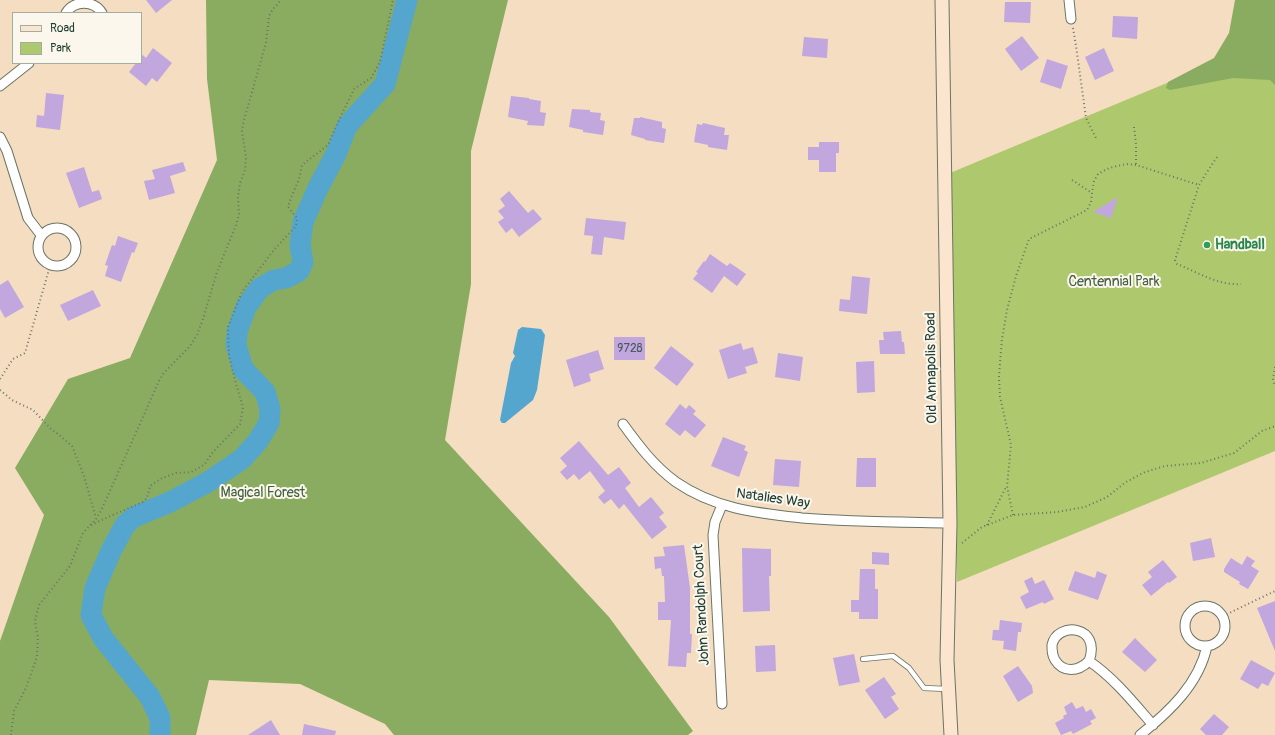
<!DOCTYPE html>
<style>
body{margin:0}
#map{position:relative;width:1275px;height:735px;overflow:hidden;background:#f4ddc1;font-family:Pangolin,sans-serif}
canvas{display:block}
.legend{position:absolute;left:12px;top:12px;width:130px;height:52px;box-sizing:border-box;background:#fbf7ec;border:1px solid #a3ada2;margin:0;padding:5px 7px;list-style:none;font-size:12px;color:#1f3d34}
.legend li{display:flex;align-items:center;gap:8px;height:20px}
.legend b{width:20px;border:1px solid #a3ada2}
</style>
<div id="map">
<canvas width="1275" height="735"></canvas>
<ul class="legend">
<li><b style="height:5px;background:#fbe5cf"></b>Road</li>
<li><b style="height:11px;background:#aec86d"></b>Park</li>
</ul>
</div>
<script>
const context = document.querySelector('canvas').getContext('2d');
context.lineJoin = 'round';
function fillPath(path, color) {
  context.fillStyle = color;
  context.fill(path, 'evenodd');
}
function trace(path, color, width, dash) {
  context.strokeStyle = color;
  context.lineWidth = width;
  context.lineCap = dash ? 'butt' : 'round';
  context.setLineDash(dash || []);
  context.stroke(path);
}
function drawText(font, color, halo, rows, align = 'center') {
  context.font = font + ' Pangolin,sans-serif';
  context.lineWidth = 4;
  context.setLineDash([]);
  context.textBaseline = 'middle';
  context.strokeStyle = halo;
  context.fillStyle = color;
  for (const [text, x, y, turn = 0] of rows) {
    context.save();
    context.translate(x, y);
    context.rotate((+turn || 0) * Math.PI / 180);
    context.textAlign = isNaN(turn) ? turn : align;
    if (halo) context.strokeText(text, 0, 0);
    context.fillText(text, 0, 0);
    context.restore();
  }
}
const green = new Path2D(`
 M 1273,39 L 1275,39 L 1275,451 L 957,582 L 950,173 Z`);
const forest = new Path2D(`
 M 206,0 L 508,0 L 471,151 L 471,284 L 445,440 L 609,617 L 693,731 L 688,735 L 394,735 L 385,724 L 300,684 L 209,680 L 196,735 L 0,735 L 0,641 L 44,515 L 15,468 L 68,379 L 130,358 L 217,160 L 207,79 Z
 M 1235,0 L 1275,0 L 1275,85 L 1270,80 L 1233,78 L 1170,90 L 1166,88 L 1168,82 L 1214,58 L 1229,33 Z`);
const water = new Path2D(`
 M 522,327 L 541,329 L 545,335 L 537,390 L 533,400 L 505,423 L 502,423 L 500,420 L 511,363 L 515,356 L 513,353 L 518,330 Z`);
const river = new Path2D(`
 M 160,735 L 160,718 L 150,697 L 103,638 L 91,615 L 95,588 L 111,551 L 125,525 L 134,517 L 170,502 L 208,482 L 242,459 L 258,441 L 269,423 L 270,409 L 265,392 L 243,369 L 236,345 L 237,332 L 246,307 L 260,288 L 274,280 L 286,278 L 299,271 L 303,262 L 300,245 L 303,222 L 318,188 L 336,154 L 347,126 L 385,84 L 407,0`);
const building = new Path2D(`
 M 146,0 L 172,0 L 156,13 Z
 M 1005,2 L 1031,2 L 1030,23 L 1004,22 Z
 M 1113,16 L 1138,17 L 1137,39 L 1112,37 Z
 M 1022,36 L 1039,58 L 1021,71 L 1005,49 Z
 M 804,37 L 828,39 L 827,58 L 802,56 Z
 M 153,48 L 172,63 L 157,82 L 152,78 L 146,86 L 129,72 L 136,63 L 141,63 L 141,57 L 143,55 L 146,58 Z
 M 1104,48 L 1114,71 L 1095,80 L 1085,57 Z
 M 1047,59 L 1068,66 L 1061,89 L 1040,82 Z
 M 46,93 L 64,95 L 60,130 L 36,127 L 37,115 L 44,116 Z
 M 511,96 L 529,98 L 529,99 L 541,101 L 540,112 L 546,113 L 544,126 L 527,125 L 528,121 L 508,117 Z
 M 572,109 L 590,110 L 590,112 L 601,113 L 600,120 L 605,121 L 603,135 L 583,132 L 583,130 L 569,127 Z
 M 640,117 L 662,122 L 662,128 L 666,129 L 664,143 L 645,140 L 645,139 L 631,135 L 634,118 L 640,118 Z
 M 703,123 L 725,128 L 724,135 L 729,135 L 727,150 L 708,147 L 708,145 L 694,142 L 697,124 L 702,125 Z
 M 819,142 L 839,142 L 839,153 L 836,153 L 836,172 L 819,172 L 819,160 L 808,160 L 808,147 L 819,147 Z
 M 183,162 L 186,171 L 170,176 L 175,193 L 149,200 L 144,181 L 155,179 L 152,170 Z
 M 84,167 L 92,192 L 99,190 L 102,199 L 79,208 L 66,173 Z
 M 509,191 L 528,213 L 533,209 L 542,219 L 519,237 L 512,228 L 506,233 L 498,222 L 504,218 L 498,211 L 505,206 L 500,199 Z
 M 1118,197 L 1111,218 L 1093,212 Z
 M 586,218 L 626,222 L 624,240 L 604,237 L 602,255 L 591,254 L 593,236 L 584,235 Z
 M 118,236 L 138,243 L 134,253 L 132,252 L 121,282 L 105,276 L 108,266 L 105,265 L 112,245 L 115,246 Z
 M 710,254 L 727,266 L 730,263 L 746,274 L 737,286 L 724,276 L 712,293 L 693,279 L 698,273 L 696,272 L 704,261 L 705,262 Z
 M 852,276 L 870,278 L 867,314 L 839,311 L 840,299 L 850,300 Z
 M 8,280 L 24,307 L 5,318 L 0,309 L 0,285 Z
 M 93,290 L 101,306 L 68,321 L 60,305 Z
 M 901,331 L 902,342 L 904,342 L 905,354 L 880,354 L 879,340 L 884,340 L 883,332 Z
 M 614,337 L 645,337 L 645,360 L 614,360 Z
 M 741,343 L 743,350 L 753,347 L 758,363 L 745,367 L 747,373 L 728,379 L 719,350 Z
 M 671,346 L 694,364 L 677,386 L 654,368 Z
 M 598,350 L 604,369 L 589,374 L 591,381 L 574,387 L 566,360 Z
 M 778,353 L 803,357 L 800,381 L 775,377 Z
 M 874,361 L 875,392 L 857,393 L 856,362 Z
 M 680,404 L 686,409 L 689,405 L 696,411 L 693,414 L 706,425 L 695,438 L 685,430 L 680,436 L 665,424 Z
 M 723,437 L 746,446 L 744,450 L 748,452 L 739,477 L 711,466 Z
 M 579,441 L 608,475 L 619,467 L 631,483 L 625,488 L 639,507 L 651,497 L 664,513 L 659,517 L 667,527 L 652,539 L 624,504 L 619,509 L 611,499 L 604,504 L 598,497 L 605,491 L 590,471 L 579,480 L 574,474 L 567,480 L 560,472 L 567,466 L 560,458 Z
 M 857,458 L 876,458 L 876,487 L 856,487 Z
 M 775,459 L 801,461 L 799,487 L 773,485 Z
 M 1211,538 L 1215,557 L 1193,561 L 1190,543 Z
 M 684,545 L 690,588 L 690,634 L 692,634 L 691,653 L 687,653 L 686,667 L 668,666 L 671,620 L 658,620 L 658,602 L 665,602 L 664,576 L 662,576 L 661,568 L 655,569 L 654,557 L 665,556 L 663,547 Z
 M 742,548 L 771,549 L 771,576 L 769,576 L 770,611 L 743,612 Z
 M 872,552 L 889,553 L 889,565 L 872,564 Z
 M 1247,556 L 1255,561 L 1251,566 L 1259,571 L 1248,589 L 1239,584 L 1240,582 L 1224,572 L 1224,569 L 1231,558 L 1242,565 Z
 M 1163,560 L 1177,577 L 1169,583 L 1168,582 L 1151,596 L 1142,585 L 1152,577 L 1148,572 Z
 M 860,569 L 875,569 L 875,589 L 878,589 L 878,619 L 859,619 L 859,612 L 851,612 L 851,600 L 859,600 Z
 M 1075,571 L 1095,578 L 1097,571 L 1107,575 L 1098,600 L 1068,590 Z
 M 1032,577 L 1035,584 L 1044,580 L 1054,599 L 1044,604 L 1043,602 L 1026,609 L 1020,597 L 1029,592 L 1024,581 Z
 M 1275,601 L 1275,651 L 1257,608 Z
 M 1000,620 L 1022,623 L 1021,632 L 1018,632 L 1016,651 L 1003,649 L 1004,641 L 992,640 L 993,630 L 999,630 Z
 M 1135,638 L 1157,660 L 1145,672 L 1122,652 Z
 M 775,645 L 776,671 L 756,672 L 755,646 Z
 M 854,654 L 860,682 L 839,686 L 833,658 Z
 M 1251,660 L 1275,673 L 1268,686 L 1262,683 L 1258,689 L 1240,679 Z
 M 1018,666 L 1032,686 L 1033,693 L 1018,702 L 1003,676 Z
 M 884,677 L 896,694 L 891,697 L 899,709 L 885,719 L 865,690 Z
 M 1072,702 L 1076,709 L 1083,706 L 1086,712 L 1091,709 L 1096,718 L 1090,721 L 1092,724 L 1073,734 L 1071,731 L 1061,735 L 1055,723 L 1064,718 L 1063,716 L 1067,714 L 1064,707 Z
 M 1214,714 L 1229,727 L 1222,735 L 1206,735 L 1200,729 Z
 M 271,720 L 280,735 L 248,735 Z
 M 304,724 L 336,731 L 335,735 L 302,735 Z`);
const path = new Path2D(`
 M 1073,28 L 1076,46 L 1086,118 L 1096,138
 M 1134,127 L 1136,144 L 1136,165
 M 1217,157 L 1207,172 L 1199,185 L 1175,260 L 1177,264 C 1197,272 1219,286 1241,284
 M 1072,180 L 1092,193
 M 1275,367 L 1273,379 L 1275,386
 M 0,379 L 13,359 L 25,353 L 50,266
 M 0,390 L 12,400 L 33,410 L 51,429 L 58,434 L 72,446 L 84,476 L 96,518
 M 1013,515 L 1007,486 L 1011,445 L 1000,397 L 999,376 L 1002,339 L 1007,310 L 1016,276 L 1029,239 L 1087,210 L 1091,202 L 1092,193 L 1094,181 L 1098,174 L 1109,168 L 1126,164 L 1136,165 L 1199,185
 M 91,525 L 106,518 L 143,502 L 147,498 L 150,486 L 160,479 L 176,473 L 191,472 L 204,465 L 213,452 L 240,424 L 243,407 L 236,384 L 229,356 L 228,327 L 242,292 L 273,251 L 296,226 L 297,218 L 288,207 L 292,195 L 299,179 L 302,165 L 328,145 L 339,120 L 354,89 L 371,78 L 380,62 L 393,0
 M 987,525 L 1006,487
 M 962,543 L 982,527 L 1013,515 L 1057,512 L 1085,507 L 1107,497 L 1126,482 L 1145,472 L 1165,466 L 1201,463 L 1234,453 L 1262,431 L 1275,426
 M 1223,616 L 1275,591
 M 11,735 L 14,711 L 26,688 L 37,657 L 38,638 L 35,621 L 39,605 L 70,566 L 83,533 L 96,519 L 101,511 L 159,381 L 163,374 L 190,346 L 197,335 L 202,322 L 217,272 L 236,225 L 239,214 L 238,198 L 240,183 L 245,170 L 246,158 L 242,131 L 244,120 L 266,43 L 269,16 L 273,9 L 281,0`);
const lane = new Path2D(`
 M 863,659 L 893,656 L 909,668 L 924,688 L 947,689`);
const street = new Path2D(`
 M 1069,0 L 1071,19
 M 66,13 C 74,0 94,0 102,13
 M 0,86 L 29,63
 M 0,137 L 7,151 L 28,218 L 41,235
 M38 247a19 19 0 1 1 38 0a19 19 0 1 1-38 0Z
 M 623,424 C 639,446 654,466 676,482 C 715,509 757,513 802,518 C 852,522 901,522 950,523
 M1185 626a20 20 0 1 1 40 0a20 20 0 1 1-40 0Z
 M 1089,661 C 1102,625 1057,621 1052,645 C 1052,651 1052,655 1055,660 C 1063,673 1078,672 1089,661 C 1114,678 1133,702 1153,725
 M 722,704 L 713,535 L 715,522 L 722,505
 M 1140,735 C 1169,712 1199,684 1207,646`);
const secondary = new Path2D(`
 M 942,0 L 950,523 L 947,660 L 951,735`);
const markers = [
 [1207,245,4,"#2e9e5b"]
];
const numberNames = [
 ["9728",630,349]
];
const leisureNames = [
 ["Handball",1215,245]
];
const parkNames = [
 ["Centennial Park",1114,282],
 ["Magical Forest",263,493]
];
const streetNames = [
 ["Old Annapolis Road",932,368,-91],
 ["Natalies Way",773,499,8],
 ["John Randolph Court",702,605,-93]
];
fillPath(green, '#aec86d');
fillPath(forest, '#8aac60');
fillPath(water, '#54a6cf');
trace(river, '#54a6cf', 21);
fillPath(building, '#c1a7dd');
trace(lane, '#6a7565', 6);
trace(street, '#6a7565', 11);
trace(secondary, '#6a7565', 15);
trace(path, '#6a7565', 2, [1, 3]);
trace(lane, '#fff', 4.5);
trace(street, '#fff', 9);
trace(secondary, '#fbe5cf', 13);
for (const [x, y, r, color] of markers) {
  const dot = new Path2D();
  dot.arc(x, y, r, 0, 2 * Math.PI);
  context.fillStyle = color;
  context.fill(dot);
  trace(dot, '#fbf7ec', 1.5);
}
drawText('12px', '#48585e', null, numberNames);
drawText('bold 14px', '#27864d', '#fbf7ec', leisureNames, 'left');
drawText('14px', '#436042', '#fbf7ec', parkNames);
drawText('14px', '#1f3d34', '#fbf7ec', streetNames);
</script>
